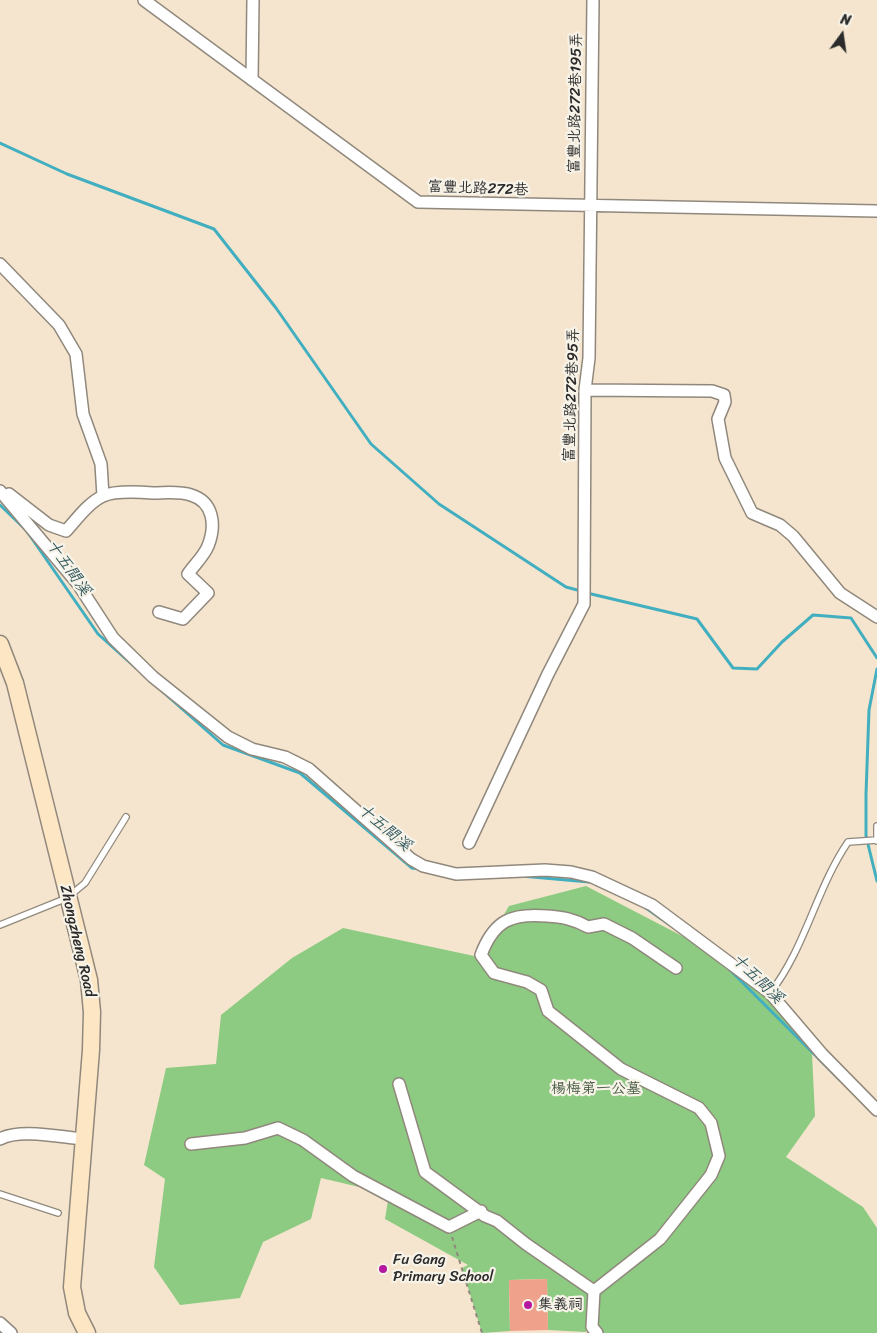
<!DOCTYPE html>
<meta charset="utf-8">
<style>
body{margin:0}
#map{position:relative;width:877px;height:1333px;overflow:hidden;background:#f5e5ce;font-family:Sriracha,sans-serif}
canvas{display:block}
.north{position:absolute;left:817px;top:10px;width:50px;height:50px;-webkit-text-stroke:4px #f7f3e8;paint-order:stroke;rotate:14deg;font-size:14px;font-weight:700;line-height:20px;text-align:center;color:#2b2b2b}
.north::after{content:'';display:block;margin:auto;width:18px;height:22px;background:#2b2b2b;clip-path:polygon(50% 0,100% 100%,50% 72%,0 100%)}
</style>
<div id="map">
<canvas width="877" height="1333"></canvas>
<div class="north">N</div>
</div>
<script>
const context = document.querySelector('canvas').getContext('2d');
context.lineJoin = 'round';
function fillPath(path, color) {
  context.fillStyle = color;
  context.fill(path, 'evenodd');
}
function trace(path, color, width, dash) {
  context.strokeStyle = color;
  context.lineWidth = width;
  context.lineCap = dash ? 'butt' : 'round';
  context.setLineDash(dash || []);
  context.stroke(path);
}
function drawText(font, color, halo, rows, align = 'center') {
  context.font = font + ' Sriracha,"LXGW WenKai TC",sans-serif';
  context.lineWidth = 4.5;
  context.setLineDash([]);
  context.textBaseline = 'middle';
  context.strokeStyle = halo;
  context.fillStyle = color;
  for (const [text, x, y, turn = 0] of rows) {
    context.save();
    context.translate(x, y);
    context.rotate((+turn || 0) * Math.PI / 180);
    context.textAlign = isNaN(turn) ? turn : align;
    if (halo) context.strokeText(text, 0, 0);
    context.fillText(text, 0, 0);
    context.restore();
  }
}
const green = new Path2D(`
 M 586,886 L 684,937 L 750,980 L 811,1032 L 815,1116 L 786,1157 L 863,1207 L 877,1228 L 877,1333 L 602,1333 L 596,1325 L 599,1286 L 531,1252 L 594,1291 L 592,1327 L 585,1332 L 548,1330 L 547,1279 L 509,1280 L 510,1331 L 482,1333 L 462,1268 L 468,1265 L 385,1219 L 389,1194 L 321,1178 L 311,1219 L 263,1242 L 240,1298 L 180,1305 L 154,1267 L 165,1179 L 144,1165 L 166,1068 L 216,1064 L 221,1015 L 292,958 L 343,928 L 479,957 L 509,906 Z`);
const stream = new Path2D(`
 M 0,143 L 67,174 L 214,229 L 276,308 L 371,444 L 439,504 L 566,587 L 581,591
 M 0,505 L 26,530 L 98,634 L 136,668
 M 587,593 L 697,619 L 733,668 L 757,669 L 782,642 L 813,615 L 851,618 L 877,658
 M 877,669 L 869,710 L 866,794 L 866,836 L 877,881
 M 163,692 L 223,745 L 300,773 L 412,868 L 420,869
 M 521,876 L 589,882
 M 643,906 L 673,927
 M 730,970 L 840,1080`);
const building = new Path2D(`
 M 547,1279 L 548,1330 L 510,1331 L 509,1280 Z`);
const path = new Path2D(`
 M 452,1237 L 482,1333`);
const lane = new Path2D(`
 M 877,826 L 877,841
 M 0,925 L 67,898 L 85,883 L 126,817
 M 770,993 C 805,949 816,889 848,842 L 877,840
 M 0,1194 L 58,1213`);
const street = new Path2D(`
 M 144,0 L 418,202 L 877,211
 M 252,80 L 253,0
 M 0,264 L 59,325 L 76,354 L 83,414 L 101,464 L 103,496
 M 585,390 L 712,391 L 724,395 L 725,402 L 718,419 L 725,458 L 752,513 L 780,525 L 793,536 L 840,593 L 877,617
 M 0,491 L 78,584 L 113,638 L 153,677 L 228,737 L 252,749 L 285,757 L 309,769 L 411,859 L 423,866 L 456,874 L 545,870 L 571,872 L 592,877 L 652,905 L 770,993 L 822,1054 L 877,1110
 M 9,494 L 49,525 L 66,531 C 77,519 88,503 103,496 C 114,491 140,492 153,493 C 165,493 179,491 191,495 C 214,502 216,526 208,546 C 204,556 194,565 188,574 L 208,593 L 183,619 L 159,612
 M 469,843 L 548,674 L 584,604 L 585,390 L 589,358 L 593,0
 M 399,1084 L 425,1172 L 485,1216 L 497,1221 L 526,1244 L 594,1291
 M 0,1139 C 19,1128 60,1137 83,1139
 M 191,1144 L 245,1138 L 278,1128 L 303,1140 L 353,1176 L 449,1227 L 481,1211
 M 0,1323 L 11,1333
 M 597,1333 L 592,1327 L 594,1291 L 660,1239 L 711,1175 L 719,1156 L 711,1123 L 699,1108 L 621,1069 L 548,1011 L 541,990 L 527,982 L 494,973 L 481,955 C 494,920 512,913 547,916 C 562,917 574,919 588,927 L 604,924 L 632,938 L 676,968`);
const secondary = new Path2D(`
 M 0,644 L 15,683 L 89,980 L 92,1012 L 91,1050 L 72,1287 L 77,1313 L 87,1333`);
const markers = [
 [383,1269,5,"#b5179e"],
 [528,1305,5,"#b5179e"]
];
const streetNames = [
 ["富豐北路272巷195弄",576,103,-89],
 ["富豐北路272巷",478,189,2],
 ["富豐北路272巷95弄",572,395,-88],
 ["Zhongzheng Road",77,941,77]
];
const parkNames = [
 ["楊梅第一公墓",596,1089]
];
const poiNames = [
 ["Fu Gang",393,1260],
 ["Primary School",393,1277],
 ["集義祠",538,1305]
];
const waterNames = [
 ["十五間溪",68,568,55],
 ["十五間溪",384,828,40],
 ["十五間溪",757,979,44]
];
fillPath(green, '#8dcb82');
trace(stream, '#42afc0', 3);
fillPath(building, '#efa18c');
trace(lane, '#90887c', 8);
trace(street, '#90887c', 14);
trace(secondary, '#90887c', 19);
trace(path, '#90887c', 2, [4, 4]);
trace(lane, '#fff', 5.5);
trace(street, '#fff', 11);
trace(secondary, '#fce6c4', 16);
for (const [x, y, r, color] of markers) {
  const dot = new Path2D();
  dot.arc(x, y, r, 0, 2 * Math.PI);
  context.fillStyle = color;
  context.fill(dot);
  trace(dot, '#f7f3e8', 2);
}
drawText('15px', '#2b2b2b', '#f7f3e8', streetNames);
drawText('15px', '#485b45', '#f7f3e8', parkNames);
drawText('15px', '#2b2b2b', '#f7f3e8', poiNames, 'left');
drawText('italic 16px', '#33595f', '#f7f3e8', waterNames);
</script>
